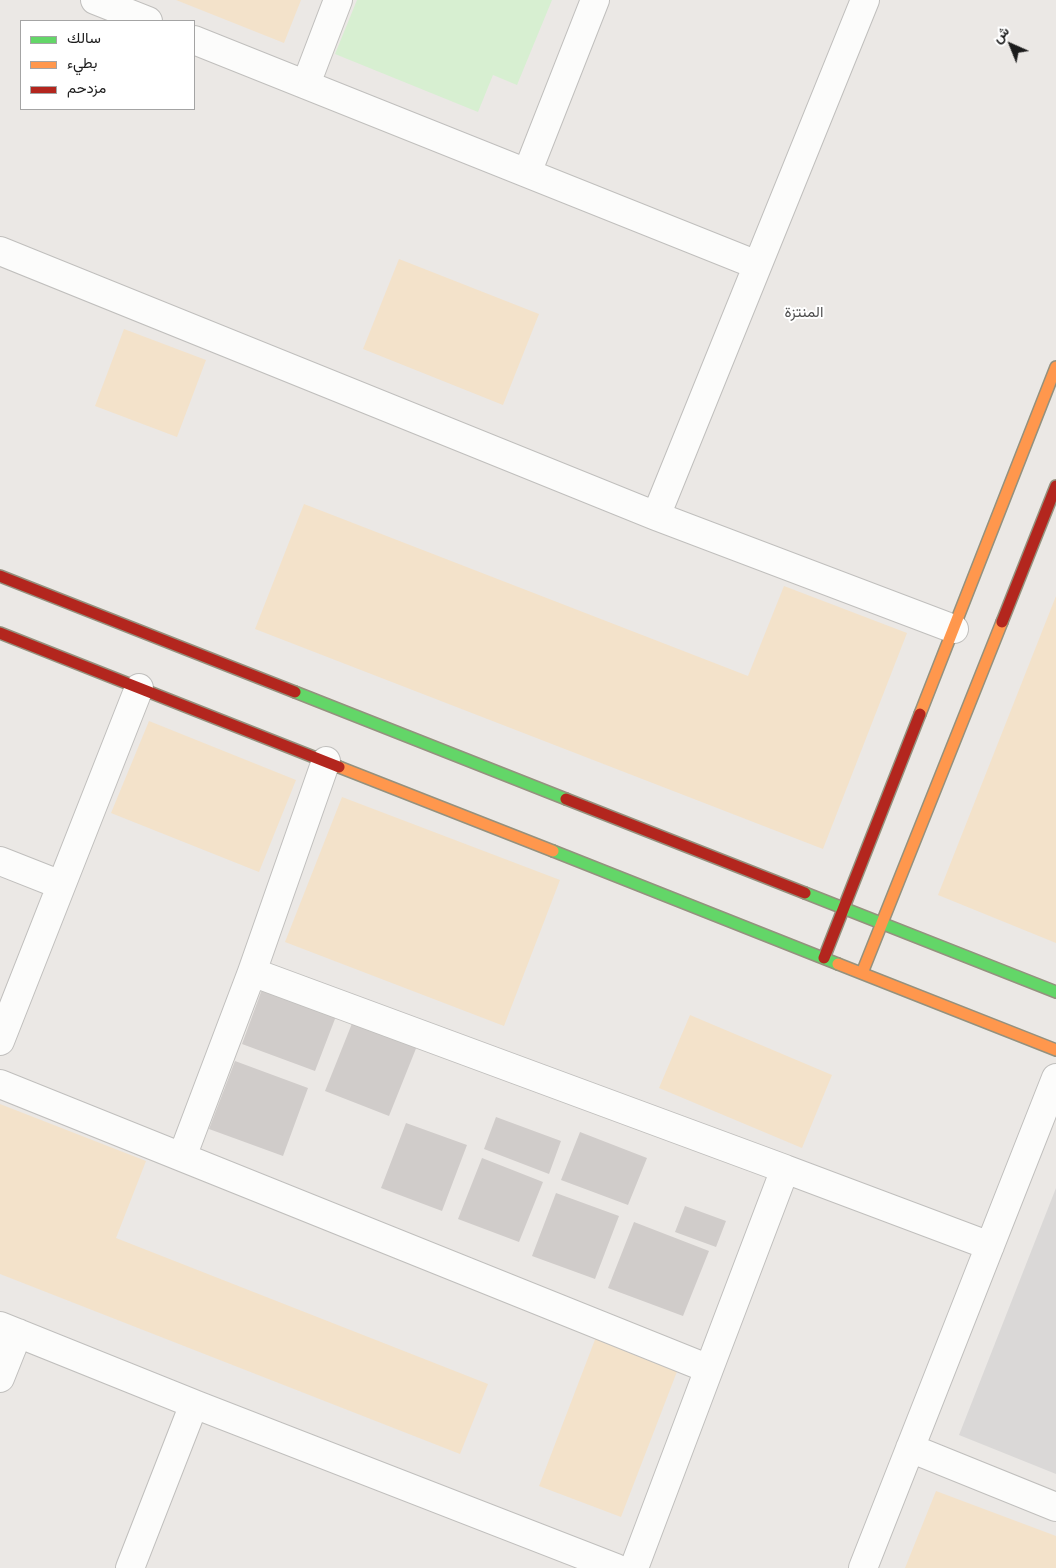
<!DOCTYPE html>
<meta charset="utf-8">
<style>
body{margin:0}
#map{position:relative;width:1056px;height:1568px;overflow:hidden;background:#ebe8e5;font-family:"Space Grotesk",Vazirmatn,sans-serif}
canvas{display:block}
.legend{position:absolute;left:20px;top:20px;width:175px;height:90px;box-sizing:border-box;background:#fff;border:1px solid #a4a4a4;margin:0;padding:6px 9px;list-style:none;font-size:15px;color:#1c1c1c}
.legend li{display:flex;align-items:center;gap:10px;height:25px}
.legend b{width:25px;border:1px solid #a4a4a4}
.north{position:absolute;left:986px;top:20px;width:50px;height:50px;-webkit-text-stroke:4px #fff;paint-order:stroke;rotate:316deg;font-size:14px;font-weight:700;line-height:20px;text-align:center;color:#1c1c1c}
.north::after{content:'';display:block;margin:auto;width:18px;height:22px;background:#1c1c1c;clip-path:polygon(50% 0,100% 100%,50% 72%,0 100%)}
</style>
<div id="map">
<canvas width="1056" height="1568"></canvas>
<ul class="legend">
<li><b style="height:6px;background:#63d668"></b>سالك</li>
<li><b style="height:6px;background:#ff974d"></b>بطيء</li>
<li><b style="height:6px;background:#b3261e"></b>مزدحم</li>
</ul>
<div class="north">ش</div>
</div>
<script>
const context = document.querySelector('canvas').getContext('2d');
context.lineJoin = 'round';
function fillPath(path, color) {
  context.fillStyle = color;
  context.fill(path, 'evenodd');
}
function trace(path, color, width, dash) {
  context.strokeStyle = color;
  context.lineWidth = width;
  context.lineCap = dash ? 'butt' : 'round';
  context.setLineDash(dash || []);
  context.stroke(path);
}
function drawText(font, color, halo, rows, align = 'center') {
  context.font = font + ' "Space Grotesk",Vazirmatn,sans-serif';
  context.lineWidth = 4;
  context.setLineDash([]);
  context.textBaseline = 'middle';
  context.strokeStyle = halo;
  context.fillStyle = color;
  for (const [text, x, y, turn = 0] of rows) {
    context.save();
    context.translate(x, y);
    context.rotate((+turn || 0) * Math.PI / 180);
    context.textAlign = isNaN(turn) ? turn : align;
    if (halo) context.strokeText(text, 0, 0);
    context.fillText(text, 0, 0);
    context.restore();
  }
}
const residential = new Path2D(`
 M 1056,1188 L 1056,1474 L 959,1435 Z`);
const sand = new Path2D(`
 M 176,0 L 301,0 L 284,43 Z
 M 399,259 L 539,314 L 503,405 L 363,349 Z
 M 124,329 L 206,360 L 177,437 L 95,406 Z
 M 304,504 L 748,676 L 784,586 L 907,633 L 823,849 L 255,629 Z
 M 1056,596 L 1056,943 L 938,895 Z
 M 149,721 L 296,780 L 259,872 L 111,813 Z
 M 342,797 L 560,880 L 504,1026 L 285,942 Z
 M 690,1015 L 832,1075 L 802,1148 L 659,1088 Z
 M 0,1104 L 146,1161 L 116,1238 L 488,1384 L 460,1454 L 0,1274 Z
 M 596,1337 L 678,1369 L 621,1517 L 539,1486 Z
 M 936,1491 L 1056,1536 L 1056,1568 L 905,1568 Z`);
const park = new Path2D(`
 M 357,0 L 552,0 L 517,85 L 493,75 L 478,112 L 335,54 Z`);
const building = new Path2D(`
 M 264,984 L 338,1011 L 315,1071 L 242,1044 Z
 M 353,1021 L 417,1046 L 389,1116 L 325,1091 Z
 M 235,1061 L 308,1088 L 283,1156 L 209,1129 Z
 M 496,1117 L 561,1141 L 549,1174 L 484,1149 Z
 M 406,1123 L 467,1145 L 442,1211 L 381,1188 Z
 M 580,1132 L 647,1158 L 628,1205 L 561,1180 Z
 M 482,1158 L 543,1182 L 519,1242 L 458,1219 Z
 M 556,1193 L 619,1216 L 595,1279 L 532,1256 Z
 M 685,1206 L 726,1221 L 716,1247 L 675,1232 Z
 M 634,1222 L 709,1251 L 683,1316 L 608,1288 Z`);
const street = new Path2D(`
 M 95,0 L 148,21
 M 194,40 L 757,265
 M 306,84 L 338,0
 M 527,173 L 595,0
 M 0,251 L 656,516 L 954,629
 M 656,516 L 865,0
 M 326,761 L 252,972 L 785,1169
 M 0,861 L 61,885
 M 0,1041 L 139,688
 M 0,1084 L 709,1369 L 785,1169 L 990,1246
 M 182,1157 L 252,972
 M 0,1326 L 194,1404
 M 0,1378 L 18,1333
 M 910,1448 L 1056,1507
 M 130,1568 L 194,1404 L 616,1568
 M 634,1568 L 709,1369
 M 863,1568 L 1056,1078`);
const fast = new Path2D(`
 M 295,692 L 566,799
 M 553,851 L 838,964
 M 805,893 L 1056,992`);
const slow = new Path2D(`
 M 920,714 L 1056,367
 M 339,767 L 553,851
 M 838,964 L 1056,1050
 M 862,973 L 1002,622`);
const jam = new Path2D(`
 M 0,576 L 295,692
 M 1002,622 L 1056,486
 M 0,633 L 339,767
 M 566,799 L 805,893
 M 824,958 L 920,714`);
const neighbourhoodNames = [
 ["المنتزة",804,313]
];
fillPath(residential, '#dad8d7');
fillPath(sand, '#f3e2ca');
fillPath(park, '#d7efd1');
fillPath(building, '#d0ccca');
trace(street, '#c0bfbd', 30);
trace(fast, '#94917e', 14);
trace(slow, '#94917e', 14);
trace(jam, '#94917e', 14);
trace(street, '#fcfcfb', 28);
trace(fast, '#63d668', 11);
trace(slow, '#ff974d', 11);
trace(jam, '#b3261e', 11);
drawText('15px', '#4f4f4f', '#fff', neighbourhoodNames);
</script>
